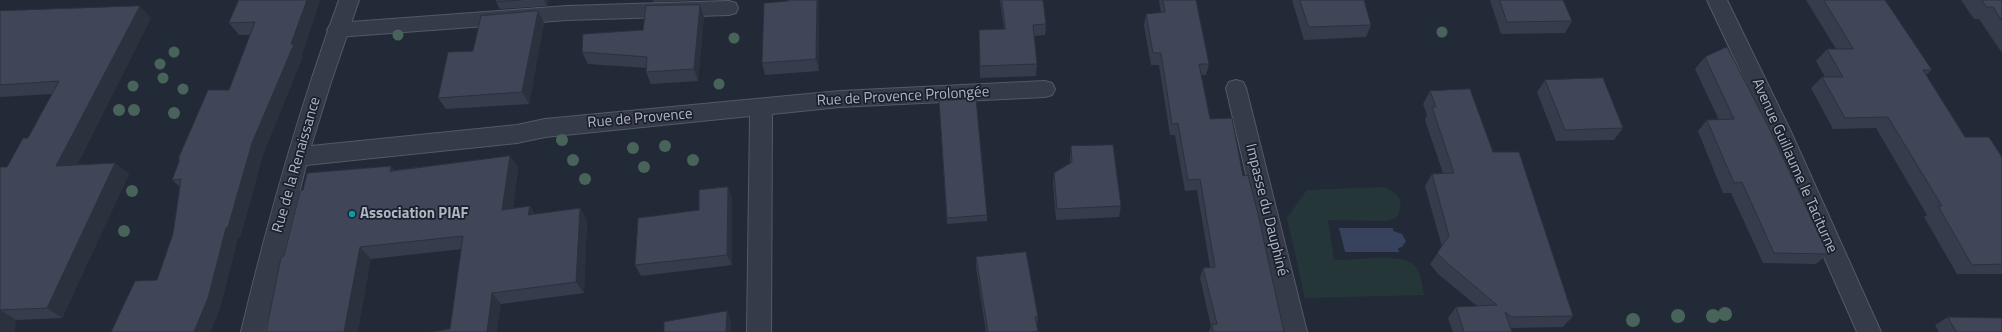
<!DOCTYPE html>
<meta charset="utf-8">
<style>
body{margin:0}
canvas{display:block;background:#222937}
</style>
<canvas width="2002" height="332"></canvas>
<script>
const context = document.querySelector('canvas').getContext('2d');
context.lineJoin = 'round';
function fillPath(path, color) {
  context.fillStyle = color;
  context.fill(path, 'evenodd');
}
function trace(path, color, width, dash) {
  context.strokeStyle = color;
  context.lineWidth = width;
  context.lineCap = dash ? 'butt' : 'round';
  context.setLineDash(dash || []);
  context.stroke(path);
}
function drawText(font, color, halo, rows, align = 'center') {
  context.font = font + ' "Titillium Web",sans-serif';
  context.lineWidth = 3.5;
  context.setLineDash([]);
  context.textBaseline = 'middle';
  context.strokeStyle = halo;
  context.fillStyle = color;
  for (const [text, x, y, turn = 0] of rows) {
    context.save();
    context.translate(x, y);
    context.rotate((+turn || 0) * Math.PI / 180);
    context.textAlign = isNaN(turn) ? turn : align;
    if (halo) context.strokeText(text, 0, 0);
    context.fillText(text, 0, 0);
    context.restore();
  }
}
const green = new Path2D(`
 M 1384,187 C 1401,195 1405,202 1396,218 L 1387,221 L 1328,220 L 1334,260 C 1354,261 1401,251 1415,266 C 1421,274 1422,285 1424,295 L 1305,298 L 1287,218 L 1307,190 Z`);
const water = new Path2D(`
 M 1339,228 L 1393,228 L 1393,231 L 1402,234 L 1406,241 L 1402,247 L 1398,248 L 1399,252 L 1345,252 Z`);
const lane = new Path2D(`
 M 729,1 L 736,3 L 738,8 L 736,13 L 729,15 L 567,20 L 337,37 L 330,35 L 327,30 L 330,25 L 337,23 L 567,6 Z`);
const street = new Path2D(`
 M 339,0 L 359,0 L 331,82 L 311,146 L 517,125 L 545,119 L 840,91 L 1045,81 L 1052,83 L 1055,89 L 1052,95 L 1045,97 L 840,107 L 772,114 L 771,332 L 747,332 L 750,116 L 545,137 L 517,143 L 306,165 L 265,332 L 241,332 C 268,219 299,109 339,0 Z
 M 1707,0 L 1727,0 L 1792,134 L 1881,332 L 1857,332 L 1770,134 Z
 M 1236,80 L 1243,82 L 1246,88 L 1307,332 L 1283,332 L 1226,88 L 1229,82 Z`);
const trees = [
 [1442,32,5.5],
 [398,35,5.5],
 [734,38,5.5],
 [174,52,5.5],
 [160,64,5.5],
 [163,78,5.5],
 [719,84,5.5],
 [133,86,5.5],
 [183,89,5.5],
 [119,110,6],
 [134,110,6],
 [174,113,6],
 [562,140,6],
 [665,146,6],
 [633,148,6],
 [573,160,6],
 [693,160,6],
 [644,167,6],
 [585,179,6],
 [132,191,6],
 [124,231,6],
 [1725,314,7],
 [1678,316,7],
 [1713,316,7],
 [1633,320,7]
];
const wall = new Path2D(`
 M 239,0 L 320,0 L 302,54 L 303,56 L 263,154 L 240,238 L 238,238 L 220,308 L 210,332 L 111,332 L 157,280 L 173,234 L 180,187 L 172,180 L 179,161 L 178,159 L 229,90 L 250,35 L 239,35 L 229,23 Z
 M 496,0 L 549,0 L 547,6 L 500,9 L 496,2 Z
 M 653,0 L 704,0 L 654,2 Z
 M 788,0 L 819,0 L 819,71 L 765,75 L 762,63 L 788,1 Z
 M 1000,0 L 1043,0 L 1046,24 L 1045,35 L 1034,36 L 1037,64 L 1036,76 L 980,78 L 979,30 L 1004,29 Z
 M 1159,0 L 1196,0 L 1209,64 L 1206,75 L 1201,75 L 1210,119 L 1243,176 L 1284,332 L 1209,332 L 1211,326 L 1200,278 L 1203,268 L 1210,267 L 1197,190 L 1185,191 L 1175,135 L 1170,135 L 1159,65 L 1151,65 L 1144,26 L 1146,14 L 1161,13 Z
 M 1292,0 L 1364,0 L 1371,25 L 1366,37 L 1304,40 Z
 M 1490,0 L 1563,0 L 1572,21 L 1565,33 L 1501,34 Z
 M 1806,0 L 1885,0 L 1932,70 L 1926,75 L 1965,137 L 2002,157 L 2002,274 L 1957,274 L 1924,217 L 1927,215 L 1876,128 L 1833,129 L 1811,88 L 1822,77 L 1825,77 L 1816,61 L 1827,49 L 1836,49 Z
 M 1961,0 L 2002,0 L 2002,53 L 1979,19 L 1974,19 Z
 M 0,11 L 151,18 L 77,165 L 115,163 L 129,174 L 62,318 L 16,320 L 0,332 L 0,167 L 7,167 L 28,138 L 52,94 L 0,97 Z
 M 704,17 L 698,81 L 651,84 L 646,72 L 647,68 L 588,64 L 582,52 L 643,30 Z
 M 544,23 L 529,104 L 446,109 L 438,98 L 473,51 Z
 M 1705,57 L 1828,254 L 1816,264 L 1763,263 L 1731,193 L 1723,193 L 1698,131 L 1707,120 L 1719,120 L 1695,69 Z
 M 1545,80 L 1623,128 L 1614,140 L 1556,141 L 1537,92 Z
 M 1430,91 L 1493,152 L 1573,316 L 1563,327 L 1511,328 L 1512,332 L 1453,332 L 1448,318 L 1456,307 L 1477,306 L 1438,274 L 1430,264 L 1442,247 L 1425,186 L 1432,174 L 1443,173 L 1425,120 L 1427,115 L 1423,104 Z
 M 939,101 L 987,215 L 987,221 L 947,224 Z
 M 1071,146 L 1121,206 L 1119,217 L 1056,220 L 1053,184 L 1054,173 L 1070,163 L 1070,158 Z
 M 510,156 L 518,168 L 513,208 L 530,206 L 535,214 L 580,208 L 587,220 L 584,293 L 501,304 L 450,329 L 462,249 L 371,259 L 284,256 L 395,170 Z
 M 732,197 L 732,265 L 641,276 L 635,265 L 699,210 Z
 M 976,257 L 1038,317 L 1037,327 L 1038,332 L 986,332 L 976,267 Z
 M 1948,317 L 2002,332 L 1939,332 L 1935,325 Z`);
const shadedWall = new Path2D(`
 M 307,0 L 320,0 L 302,54 L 303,56 L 263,154 L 240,238 L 238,238 L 220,308 L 210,332 L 194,332 L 252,143 Z
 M 544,0 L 549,0 L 547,6 Z
 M 817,0 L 819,0 L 819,71 L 816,59 Z
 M 700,5 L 704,17 L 698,81 L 694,69 Z
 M 140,6 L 151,18 L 71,177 L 56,166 Z
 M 538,11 L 544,23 L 529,104 L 522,92 Z
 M 510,156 L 518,168 L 511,222 L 502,210 Z
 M 115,163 L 129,174 L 62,318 L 47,308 Z
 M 391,166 L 401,178 L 390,171 Z
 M 728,187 L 732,197 L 732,265 L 727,255 Z
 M 530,206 L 538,218 L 528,215 Z
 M 580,208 L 587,220 L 584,293 L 576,282 Z
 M 360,247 L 371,259 L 358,332 L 344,332 Z
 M 492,293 L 501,304 L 497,332 L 487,332 Z
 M 0,310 L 16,320 L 15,332 L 0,332 Z
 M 727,311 L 731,321 L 731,332 L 726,332 Z`);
const building = new Path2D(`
 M 239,0 L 307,0 L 291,44 L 294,44 L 252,143 L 228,227 L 226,228 L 208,298 L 194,332 L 111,332 L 135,281 L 157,280 L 173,234 L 181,179 L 172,180 L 180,159 L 178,159 L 208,90 L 229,90 L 255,22 L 229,23 Z
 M 496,0 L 521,0 L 496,2 Z
 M 788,0 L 817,0 L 816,59 L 762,63 L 764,3 L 788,1 Z
 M 1002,0 L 1043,0 L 1046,24 L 1033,25 L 1037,64 L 980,66 L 979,30 L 1005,29 Z
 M 1163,0 L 1196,0 L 1209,64 L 1199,64 L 1210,119 L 1232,118 L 1243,176 L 1248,175 L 1258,214 L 1284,332 L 1213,332 L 1212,324 L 1217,324 L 1203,268 L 1215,267 L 1200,179 L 1188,180 L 1178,123 L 1172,124 L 1161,53 L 1153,53 L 1146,14 L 1165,12 Z
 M 1300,0 L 1364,0 L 1371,25 L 1309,27 Z
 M 1500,0 L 1563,0 L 1572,21 L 1507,22 Z
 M 1824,0 L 1885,0 L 1932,70 L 1923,70 L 1965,137 L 1989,137 L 2002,157 L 2002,264 L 1972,265 L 1938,206 L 1942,206 L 1888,117 L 1845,118 L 1822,77 L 1843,77 L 1827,49 L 1853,49 Z
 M 1982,0 L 2002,0 L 2002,21 L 1993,7 L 1987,7 Z
 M 700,5 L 694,69 L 646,72 L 647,57 L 582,52 L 583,34 L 643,30 L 646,6 Z
 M 140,6 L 56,166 L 115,163 L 47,308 L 0,310 L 0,167 L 7,167 L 23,138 L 28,138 L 59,81 L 0,85 L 0,11 Z
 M 538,11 L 522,92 L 438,98 L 448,52 L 473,51 L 481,16 Z
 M 1727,47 L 1768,126 L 1828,254 L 1774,253 L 1742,182 L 1734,183 L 1707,120 L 1734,119 L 1705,57 Z
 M 1603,78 L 1623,128 L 1565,130 L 1545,80 Z
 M 1470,89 L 1493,152 L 1519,152 L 1573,316 L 1512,317 L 1505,312 L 1512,332 L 1464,332 L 1456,307 L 1497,305 L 1446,262 L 1437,253 L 1449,236 L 1432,174 L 1454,173 L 1432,107 L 1436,107 L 1430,91 Z
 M 976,99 L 987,215 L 947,218 L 939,101 Z
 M 1113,145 L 1121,206 L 1057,209 L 1054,173 L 1072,162 L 1071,146 Z
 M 510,156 L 502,210 L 530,206 L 528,215 L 580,208 L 576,282 L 492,293 L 487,332 L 431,332 L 450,329 L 463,236 L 360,247 L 344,332 L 266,332 L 281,257 L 284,256 L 300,191 L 303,190 L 307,173 L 391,166 L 390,171 Z
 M 728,187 L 727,255 L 635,265 L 638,218 L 699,210 L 699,190 Z
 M 1026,252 L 1038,317 L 1035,317 L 1038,331 L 1031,332 L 988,332 L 976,257 Z
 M 727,311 L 726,332 L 664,332 L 664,322 Z
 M 1948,317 L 2002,318 L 2002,332 L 1957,332 Z`);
const markers = [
 [352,214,4,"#0f9aa8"]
];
const streetNames = [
 ["Rue de Provence Prolongée",903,97,-3],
 ["Rue de Provence",640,119,-5],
 ["Rue de la Renaissance",297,165,-74],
 ["Avenue Guillaume le Taciturne",1794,166,66],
 ["Impasse du Dauphiné",1266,210,76]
];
const poiNames = [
 ["Association PIAF",360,214]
];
fillPath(green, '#253639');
fillPath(water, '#36425e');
trace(lane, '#535966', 2);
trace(street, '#535966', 2);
fillPath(lane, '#353b48');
fillPath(street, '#353b48');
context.fillStyle = '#48645a';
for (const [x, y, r] of trees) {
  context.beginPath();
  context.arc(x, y, r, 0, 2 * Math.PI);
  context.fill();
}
fillPath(wall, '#353c4b');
fillPath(shadedWall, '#2b313d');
fillPath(building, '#3e4657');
trace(building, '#2b313d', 1);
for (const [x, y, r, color] of markers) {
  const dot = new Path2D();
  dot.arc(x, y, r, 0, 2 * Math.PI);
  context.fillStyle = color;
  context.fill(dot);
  trace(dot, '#1b202d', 1.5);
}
drawText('15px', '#b0b6c4', '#1b202d', streetNames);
drawText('bold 15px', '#b0b6c4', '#1b202d', poiNames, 'left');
</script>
